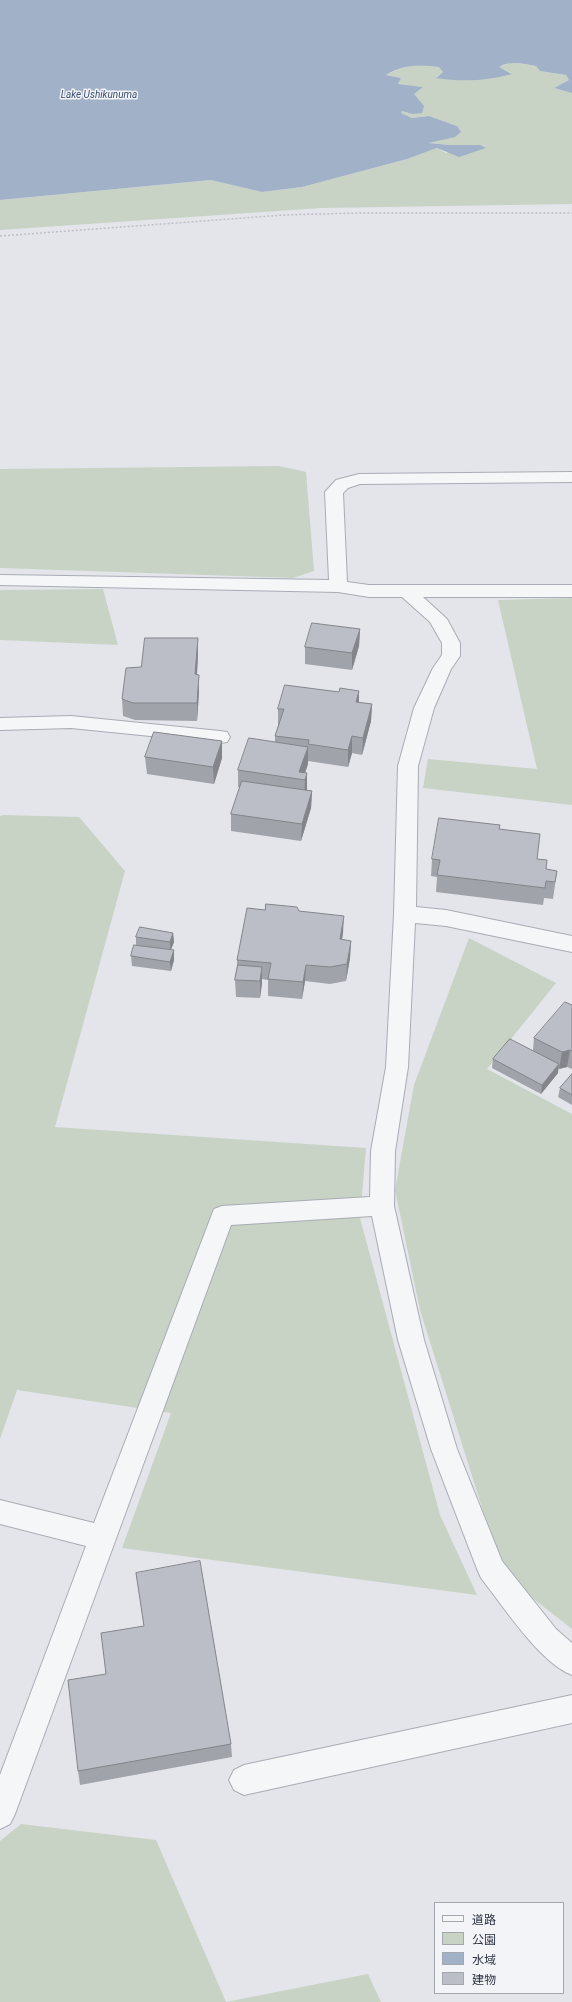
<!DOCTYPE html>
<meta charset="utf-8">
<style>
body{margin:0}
#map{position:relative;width:572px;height:2002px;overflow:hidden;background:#e3e5ea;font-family:Roboto,"Noto Sans JP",sans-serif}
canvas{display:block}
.legend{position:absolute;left:434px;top:1902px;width:130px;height:92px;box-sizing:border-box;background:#f3f4f7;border:1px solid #a3a7ae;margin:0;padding:5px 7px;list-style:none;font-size:12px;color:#2c3341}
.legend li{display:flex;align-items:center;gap:8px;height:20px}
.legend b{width:20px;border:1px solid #a3a7ae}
</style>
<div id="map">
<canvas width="572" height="2002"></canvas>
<ul class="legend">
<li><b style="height:5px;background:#f5f6f8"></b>道路</li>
<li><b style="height:11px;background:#c8d3c5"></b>公園</li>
<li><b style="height:11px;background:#a1b1c7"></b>水域</li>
<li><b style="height:11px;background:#bbbec6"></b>建物</li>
</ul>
</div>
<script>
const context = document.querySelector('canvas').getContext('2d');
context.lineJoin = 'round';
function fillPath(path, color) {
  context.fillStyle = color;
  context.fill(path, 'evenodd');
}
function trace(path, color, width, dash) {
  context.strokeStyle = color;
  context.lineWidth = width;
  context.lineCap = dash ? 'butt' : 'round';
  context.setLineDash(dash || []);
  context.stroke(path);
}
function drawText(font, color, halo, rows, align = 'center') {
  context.font = font + ' Roboto,sans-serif';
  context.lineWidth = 3;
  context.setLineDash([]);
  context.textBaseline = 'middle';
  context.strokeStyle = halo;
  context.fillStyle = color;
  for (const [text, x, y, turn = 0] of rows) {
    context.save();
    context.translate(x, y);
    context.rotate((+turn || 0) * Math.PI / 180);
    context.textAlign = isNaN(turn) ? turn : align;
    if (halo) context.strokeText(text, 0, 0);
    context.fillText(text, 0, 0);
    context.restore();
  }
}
const green = new Path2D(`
 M 513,62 L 536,66 L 541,71 L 566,75 L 569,80 L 554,88 L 572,93 L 572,204 L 321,208 L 0,230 L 0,200 L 212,180 L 262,192 L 302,187 L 407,159 L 437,148 L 446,153 L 463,146 L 427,143 L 436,140 L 457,126 L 429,116 L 412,118 L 400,113 L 402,111 L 412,114 L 414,94 L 422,87 L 398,84 L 401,78 L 386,75 C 406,64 417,65 440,67 L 443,72 L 436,77 L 512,73 L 498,67 Z
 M 279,466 L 306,472 L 314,571 L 293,578 L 0,568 L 0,469 Z
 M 103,589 L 118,645 L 0,640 L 0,590 Z
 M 572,598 L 572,805 L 423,788 L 428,759 L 537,769 L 498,600 Z
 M 3,815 L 79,817 L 125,871 L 55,1127 L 366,1148 L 360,1218 L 440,1515 L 477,1595 L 122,1548 L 171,1413 L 17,1390 L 0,1439 L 0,816 Z
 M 469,938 L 556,983 L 487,1069 L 572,1114 L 572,1629 L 517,1586 L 493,1543 L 420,1310 L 395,1190 L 414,1085 Z
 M 21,1824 L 156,1840 L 226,2002 L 368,1974 L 381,2002 L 0,2002 L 0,1841 Z`);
const water = new Path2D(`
 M 0,0 L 572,0 L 572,93 L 554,88 L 569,80 L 566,75 L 540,71 L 536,66 C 523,64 511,60 499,67 L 512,74 C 487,81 462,82 436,78 L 443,72 L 439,67 C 420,65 403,64 386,75 L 401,78 L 398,84 L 423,87 L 414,94 L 424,106 L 422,113 L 412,114 L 402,111 L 401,113 L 412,118 L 429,116 L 457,126 L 461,132 L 455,137 L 428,143 L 450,145 L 480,145 L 486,148 L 459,157 L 437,148 L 407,159 L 302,187 L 262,192 L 211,180 L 0,200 Z`);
const path = new Path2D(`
 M 0,236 L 284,215 L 358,213 L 572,213`);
const service = new Path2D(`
 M 572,1695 L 572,1723 L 244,1795 L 234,1790 L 229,1780 L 234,1770 L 244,1765 Z`);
const minor = new Path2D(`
 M 572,472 L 572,482 L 360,484 L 348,488 L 343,493 L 347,582 L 369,585 L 572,585 L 572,597 L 423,597 L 447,619 L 460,643 L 460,656 L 451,669 L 434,708 L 418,766 L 416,907 L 446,910 L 572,936 L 572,952 L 446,926 L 415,923 L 408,1067 L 395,1151 L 394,1206 L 424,1340 L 457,1449 L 502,1561 L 556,1629 L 572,1643 L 572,1675 C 540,1663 503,1606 481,1578 L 477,1569 L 431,1449 L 398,1340 L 372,1216 L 231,1225 L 15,1814 L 10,1824 L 0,1829 L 0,1775 L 86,1546 L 0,1524 L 0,1500 L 94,1523 L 214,1209 L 222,1206 L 370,1197 L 371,1151 L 386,1067 L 394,914 L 398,766 L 414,708 L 433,668 L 442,655 L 442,643 L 430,622 L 402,597 L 369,597 L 338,592 L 0,585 L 0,575 L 329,580 L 325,492 L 336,480 L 359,474 Z
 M 71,716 L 220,731 L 227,732 L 230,737 L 227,742 L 220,743 L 71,728 L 0,730 L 0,718 Z`);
const wall = new Path2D(`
 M 360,629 L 359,646 L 352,670 L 305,664 L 305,647 Z
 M 198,638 L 198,655 L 197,674 L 199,692 L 197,721 L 135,720 L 123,716 L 122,699 L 141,667 Z
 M 359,691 L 359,703 L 372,704 L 371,721 L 362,755 L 352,753 L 348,767 L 308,761 L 308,764 L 305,773 L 307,790 L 312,791 L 311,808 L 301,841 L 231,831 L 231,814 L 240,787 L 238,787 L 238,770 L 275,742 L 275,736 L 278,726 L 278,709 L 339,692 Z
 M 222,741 L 222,758 L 214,784 L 147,774 L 145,757 Z
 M 500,829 L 537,859 L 546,869 L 557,871 L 553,899 L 544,898 L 543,905 L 436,892 L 437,877 L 431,876 L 432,859 Z
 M 265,910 L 299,911 L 343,933 L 342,940 L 351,941 L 350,958 L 346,981 L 330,984 L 305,981 L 302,999 L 268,996 L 268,980 L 262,979 L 260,998 L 236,997 L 235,980 L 237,967 L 237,960 Z
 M 173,933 L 174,942 L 171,950 L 174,950 L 174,960 L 171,971 L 132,966 L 131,956 L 136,945 L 136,937 Z
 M 572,1005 L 572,1069 L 567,1067 L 559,1069 L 558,1068 L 558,1073 L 541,1094 L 492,1068 L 493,1059 L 533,1050 L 534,1038 Z
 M 572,1074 L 572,1105 L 558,1097 L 560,1088 Z
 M 136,1573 L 231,1744 L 232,1757 L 80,1785 L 78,1771 L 106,1674 L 144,1626 Z`);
const shadedWall = new Path2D(`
 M 360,629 L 359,646 L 352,670 L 352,653 Z
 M 198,638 L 198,655 L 196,691 L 195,674 Z
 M 199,675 L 199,692 L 197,721 L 197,703 Z
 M 359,691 L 359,708 L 356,702 Z
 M 372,704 L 371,721 L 362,755 L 363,738 Z
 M 352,736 L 352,753 L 348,767 L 348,750 Z
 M 222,741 L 222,758 L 214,784 L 213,767 Z
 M 308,747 L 308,764 L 303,779 L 299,772 Z
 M 307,773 L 307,790 L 304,797 L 305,780 Z
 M 312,791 L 311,808 L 301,841 L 302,824 Z
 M 344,916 L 343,933 L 339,956 L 340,939 Z
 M 173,933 L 174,942 L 170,952 L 170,942 Z
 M 351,941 L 350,958 L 346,981 L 347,964 Z
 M 174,950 L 174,960 L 171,971 L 170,962 Z
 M 306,965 L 305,981 L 302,999 L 303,982 Z
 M 262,967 L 262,984 L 260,998 L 260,981 Z
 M 570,1050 L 567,1067 L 559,1069 L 562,1052 Z
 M 559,1064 L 558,1073 L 541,1094 L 542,1085 Z`);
const building = new Path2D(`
 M 312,623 L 360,629 L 352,653 L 305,647 Z
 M 145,638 L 198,638 L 195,674 L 199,675 L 197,703 L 133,703 L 122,699 L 126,668 L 141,667 Z
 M 285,685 L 339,692 L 340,688 L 359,691 L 356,702 L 372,704 L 363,738 L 352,736 L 348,750 L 308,744 L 309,740 L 275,736 L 284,709 L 278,709 Z
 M 154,732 L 222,741 L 213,767 L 145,757 Z
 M 249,738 L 308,747 L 299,772 L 307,773 L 305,780 L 238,770 Z
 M 242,781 L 312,791 L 302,824 L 231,814 Z
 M 439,818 L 500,825 L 499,829 L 540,834 L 537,859 L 547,860 L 546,869 L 557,871 L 555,882 L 546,881 L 545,888 L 437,875 L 440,860 L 432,859 Z
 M 266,904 L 297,907 L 299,911 L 344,916 L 340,939 L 351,941 L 347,964 L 330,967 L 306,965 L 303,982 L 268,979 L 271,963 L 237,960 L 247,908 L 265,910 Z
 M 140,927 L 173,933 L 170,942 L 136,937 Z
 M 134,945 L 174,950 L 170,962 L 131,956 Z
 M 238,965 L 262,967 L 260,981 L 235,980 Z
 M 565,1002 L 572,1005 L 572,1051 L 570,1050 L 562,1052 L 534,1038 Z
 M 510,1039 L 559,1064 L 542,1085 L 493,1059 Z
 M 572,1074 L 572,1095 L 560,1088 Z
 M 200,1561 L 231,1744 L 78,1771 L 68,1680 L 106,1674 L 101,1633 L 144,1626 L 136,1573 Z`);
const farWaternames = [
 ["Lake Ushikunuma",99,95]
];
fillPath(green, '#c8d3c5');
fillPath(water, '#a1b1c7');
trace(service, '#a8acb4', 2);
trace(minor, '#a8acb4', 2);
trace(path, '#bdbfc5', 1.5, [2, 2]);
fillPath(service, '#f5f6f8');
fillPath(minor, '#f5f6f8');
fillPath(wall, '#a1a3aa');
fillPath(shadedWall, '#83858b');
fillPath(building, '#bbbec6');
trace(building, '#83858b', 1);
drawText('italic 10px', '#394f72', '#f3f4f7', farWaternames);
</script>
